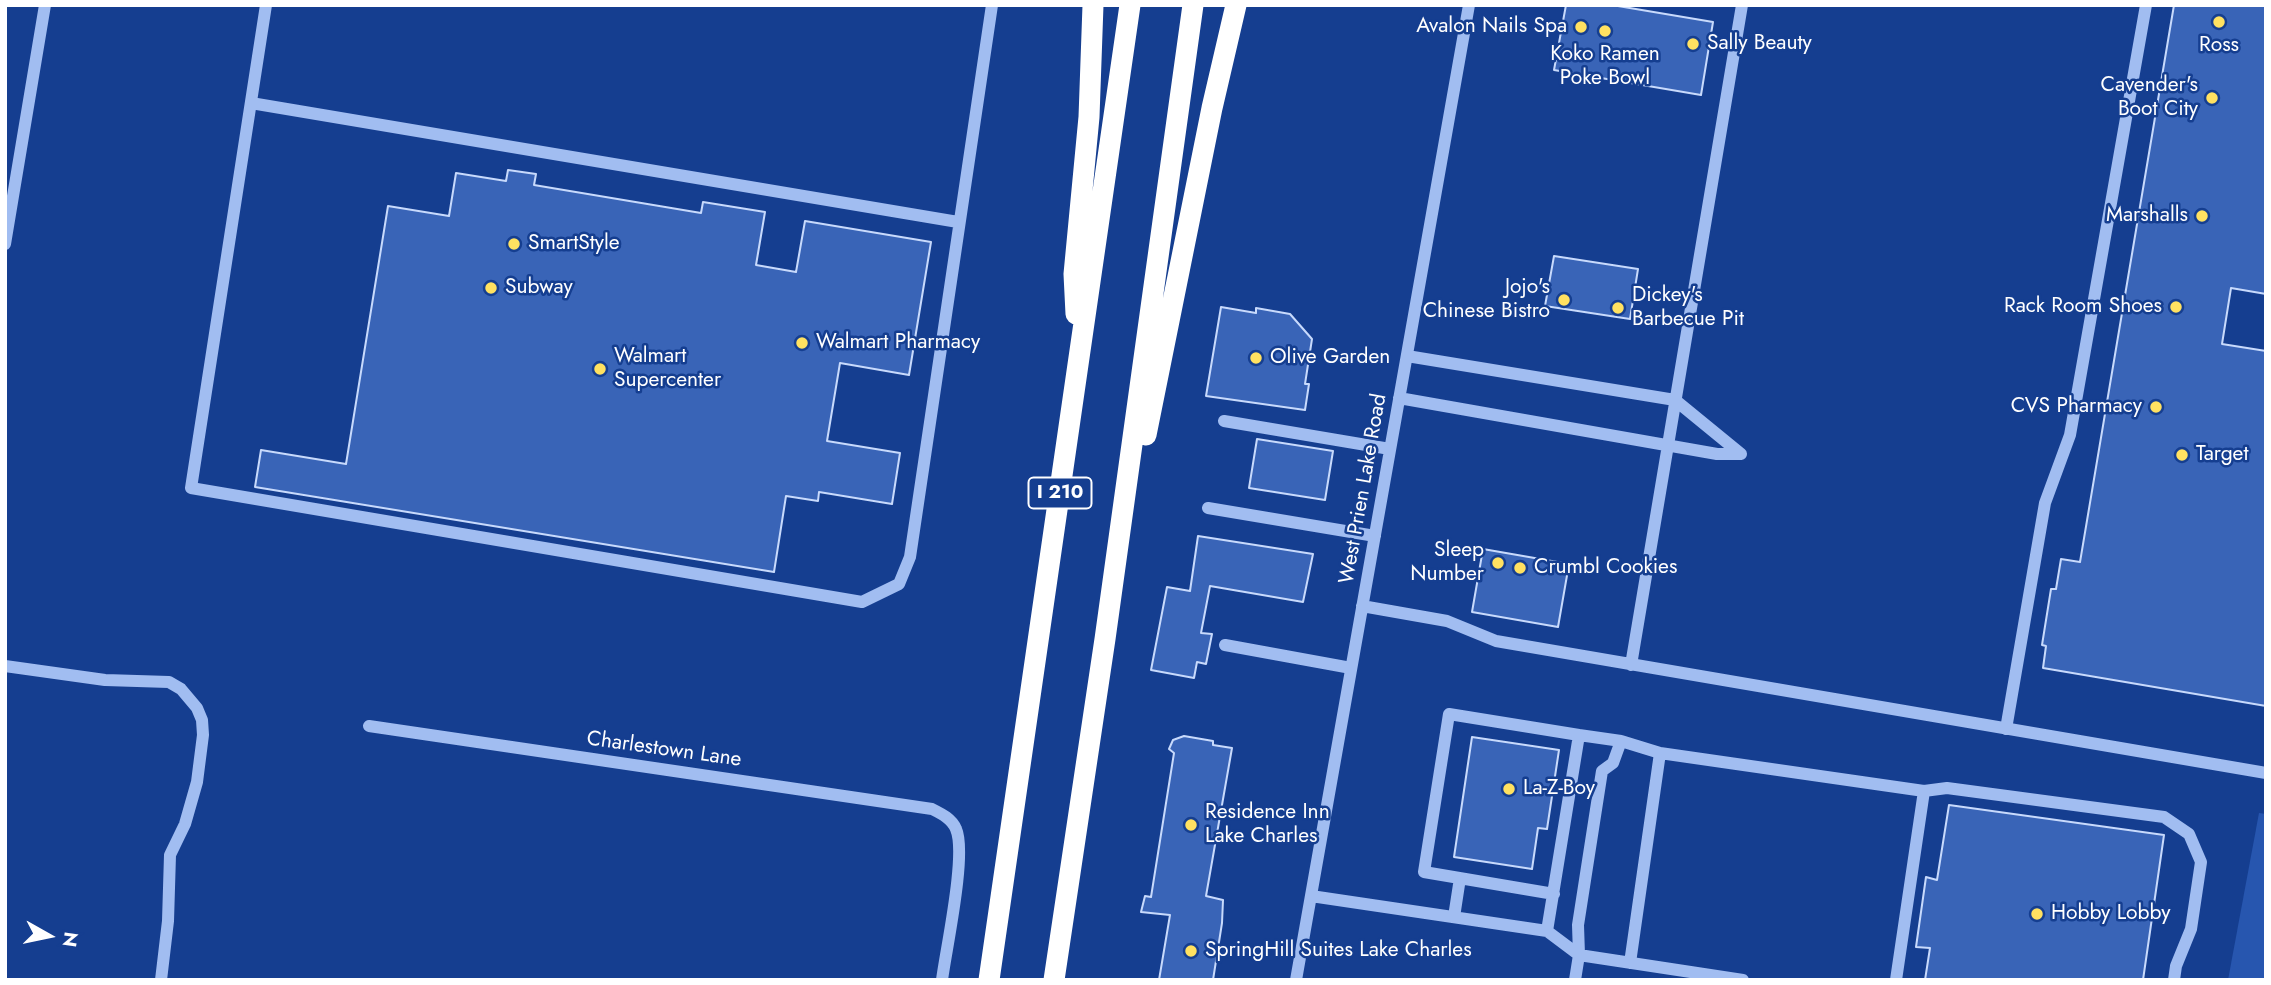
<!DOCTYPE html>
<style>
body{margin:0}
#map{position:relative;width:2271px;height:985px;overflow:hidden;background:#153e90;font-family:Jost,sans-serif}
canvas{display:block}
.frame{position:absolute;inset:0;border:7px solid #fff;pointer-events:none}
.north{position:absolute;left:14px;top:901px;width:70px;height:70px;-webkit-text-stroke:5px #153e90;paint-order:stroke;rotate:99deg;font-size:19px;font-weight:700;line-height:28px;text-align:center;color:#fff}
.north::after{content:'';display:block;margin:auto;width:24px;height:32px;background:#fff;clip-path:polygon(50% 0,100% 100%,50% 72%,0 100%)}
</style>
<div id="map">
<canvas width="2271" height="985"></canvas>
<div class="frame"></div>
<div class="north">N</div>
</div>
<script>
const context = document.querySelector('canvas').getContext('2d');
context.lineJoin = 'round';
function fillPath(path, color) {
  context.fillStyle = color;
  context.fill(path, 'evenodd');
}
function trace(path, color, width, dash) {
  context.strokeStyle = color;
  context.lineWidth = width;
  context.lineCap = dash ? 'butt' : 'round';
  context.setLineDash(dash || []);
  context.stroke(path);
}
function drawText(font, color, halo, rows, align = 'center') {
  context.font = font + ' Jost,sans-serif';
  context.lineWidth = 5;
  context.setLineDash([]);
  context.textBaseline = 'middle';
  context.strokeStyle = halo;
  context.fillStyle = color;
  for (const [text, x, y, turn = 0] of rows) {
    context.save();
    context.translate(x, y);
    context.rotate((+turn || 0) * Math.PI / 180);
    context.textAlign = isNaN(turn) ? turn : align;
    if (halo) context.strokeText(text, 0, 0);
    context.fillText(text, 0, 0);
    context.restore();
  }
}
const green = new Path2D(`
 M 2259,813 L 2266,814 L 2266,980 L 2228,980 Z`);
const building = new Path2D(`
 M 1566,5 L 1612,5 L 1713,22 L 1701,95 L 1554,70 Z
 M 2174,5 L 2266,5 L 2266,294 L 2231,288 L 2222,344 L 2266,351 L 2266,706 L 2043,668 L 2046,646 L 2042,645 L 2051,589 L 2056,589 L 2061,559 L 2080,562 Z
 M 508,170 L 536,174 L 534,185 L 701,213 L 703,202 L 765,212 L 756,265 L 796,272 L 805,221 L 931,242 L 909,375 L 840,363 L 827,441 L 900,453 L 892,504 L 819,492 L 818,501 L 786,496 L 774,572 L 255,487 L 261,450 L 346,464 L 388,206 L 449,216 L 456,173 L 506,181 Z
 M 1554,256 L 1638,269 L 1630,319 L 1545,306 Z
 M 1221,307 L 1256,313 L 1256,308 L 1290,314 L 1312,339 L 1305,384 L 1309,384 L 1305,410 L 1206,396 Z
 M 1257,439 L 1333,451 L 1325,500 L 1249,488 Z
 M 1198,536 L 1313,554 L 1303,602 L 1210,586 L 1201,633 L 1212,634 L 1206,664 L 1197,662 L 1194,678 L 1151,670 L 1167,587 L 1190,591 Z
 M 1483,549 L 1569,564 L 1558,627 L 1472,612 Z
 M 1184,736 L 1213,741 L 1213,745 L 1232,748 L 1206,896 L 1223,900 L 1222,923 L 1213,980 L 1159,980 L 1170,915 L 1141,912 L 1145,896 L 1151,897 L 1174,753 L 1169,749 L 1173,740 Z
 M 1472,737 L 1559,750 L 1547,829 L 1538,828 L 1532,869 L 1454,857 Z
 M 1949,805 L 2164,835 L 2143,980 L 1925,980 L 1930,948 L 1916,947 L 1926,877 L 1937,880 Z`);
const minor = new Path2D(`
 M 266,5 L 191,488 L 862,602 L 899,584 L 910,557 L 992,5
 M 251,103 L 958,222
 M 5,244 L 45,5
 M 1407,356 L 1675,400 L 1741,454
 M 1399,398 L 1717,454 L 1741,454
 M 1224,421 L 1390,449
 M 1208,508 L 1375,536
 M 1362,606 L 1447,621 L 1496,641 L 2266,773
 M 1225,645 L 1351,668
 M 1631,665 L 1742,5
 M 5,666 L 105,680 L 169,682 L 181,689 L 197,708 L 202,720 L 203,735 L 197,782 L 185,824 L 170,855 L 168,921 L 161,980
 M 369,726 L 932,809 C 942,814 952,819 956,829 C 967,854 946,949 942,980
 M 2006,729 L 2045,503 L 2070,435 L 2146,5
 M 1579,735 L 1621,741
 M 1924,791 L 1947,788 L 2164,817 L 2189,834 L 2201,862 L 2191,929 L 2176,966 L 2174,980
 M 1311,896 L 1547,931 L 1579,735 L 1449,714 L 1424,872 L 1554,894
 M 1454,917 L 1460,878
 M 1547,931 L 1579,955 L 1743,980
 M 1630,963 L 1660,753
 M 1296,980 L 1469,5
 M 1575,980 L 1579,955 L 1578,925 L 1602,771 L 1613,763 L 1621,741 L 1660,753 L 1924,791 L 1896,980`);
const highway = new Path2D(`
 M 1076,314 L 1074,274 L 1089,117 L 1093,5
 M 1146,435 L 1212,108 L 1236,5
 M 989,980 L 1130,5
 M 1054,980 L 1105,639 L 1193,5`);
const markers = [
 [2219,22,7,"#ffe161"],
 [1581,27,7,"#ffe161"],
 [1605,31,7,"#ffe161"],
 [1693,44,7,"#ffe161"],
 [2212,98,7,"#ffe161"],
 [2202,216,7,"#ffe161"],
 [514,244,7,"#ffe161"],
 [491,288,7,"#ffe161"],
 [1564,300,7,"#ffe161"],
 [2176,307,7,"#ffe161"],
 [1618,308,7,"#ffe161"],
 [802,343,7,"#ffe161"],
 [1256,358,7,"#ffe161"],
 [600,369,7,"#ffe161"],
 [2156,407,7,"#ffe161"],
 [2182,455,7,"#ffe161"],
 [1498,563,7,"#ffe161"],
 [1520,568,7,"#ffe161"],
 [1509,789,7,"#ffe161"],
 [1191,825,7,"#ffe161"],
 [2037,914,7,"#ffe161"],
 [1191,951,7,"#ffe161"]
];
const shields = [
 [1060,493,63]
];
const shieldNames = [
 ["I 210",1060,493]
];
const poiNames = [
 ["Avalon Nails Spa",1567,27,"right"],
 ["Sally Beauty",1707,44],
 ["Ross",2219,46,"center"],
 ["Koko Ramen",1605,55,"center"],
 ["Poke Bowl",1605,79,"center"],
 ["Cavender's",2198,86,"right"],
 ["Boot City",2198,110,"right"],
 ["Marshalls",2188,216,"right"],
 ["SmartStyle",528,244],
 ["Subway",505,288],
 ["Jojo's",1550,288,"right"],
 ["Chinese Bistro",1550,312,"right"],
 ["Dickey's",1632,296],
 ["Barbecue Pit",1632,320],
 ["Rack Room Shoes",2162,307,"right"],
 ["Walmart Pharmacy",816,343],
 ["Walmart",614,357],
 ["Supercenter",614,381],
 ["Olive Garden",1270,358],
 ["CVS Pharmacy",2142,407,"right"],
 ["Target",2196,455],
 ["Sleep",1484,551,"right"],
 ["Number",1484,575,"right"],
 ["Crumbl Cookies",1534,568],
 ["La-Z-Boy",1523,789],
 ["Residence Inn",1205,813],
 ["Lake Charles",1205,837],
 ["Hobby Lobby",2051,914],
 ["SpringHill Suites Lake Charles",1205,951]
];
const streetNames = [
 ["West Prien Lake Road",1364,489,-80],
 ["Charlestown Lane",664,750,8]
];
fillPath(green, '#2756af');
fillPath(building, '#3964b7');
trace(building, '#c8dafc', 2);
trace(minor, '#a1bdf1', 12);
trace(highway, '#fff', 21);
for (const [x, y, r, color] of markers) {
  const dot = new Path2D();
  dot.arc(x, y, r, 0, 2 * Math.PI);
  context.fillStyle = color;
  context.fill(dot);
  trace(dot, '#153e90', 2.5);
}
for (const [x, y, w] of shields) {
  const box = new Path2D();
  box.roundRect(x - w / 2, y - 15.5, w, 31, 5);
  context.fillStyle = '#153e90';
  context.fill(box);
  trace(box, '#fff', 2);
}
drawText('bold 19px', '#fff', null, shieldNames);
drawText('21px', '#fff', '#153e90', poiNames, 'left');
drawText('21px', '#fff', '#153e90', streetNames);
</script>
